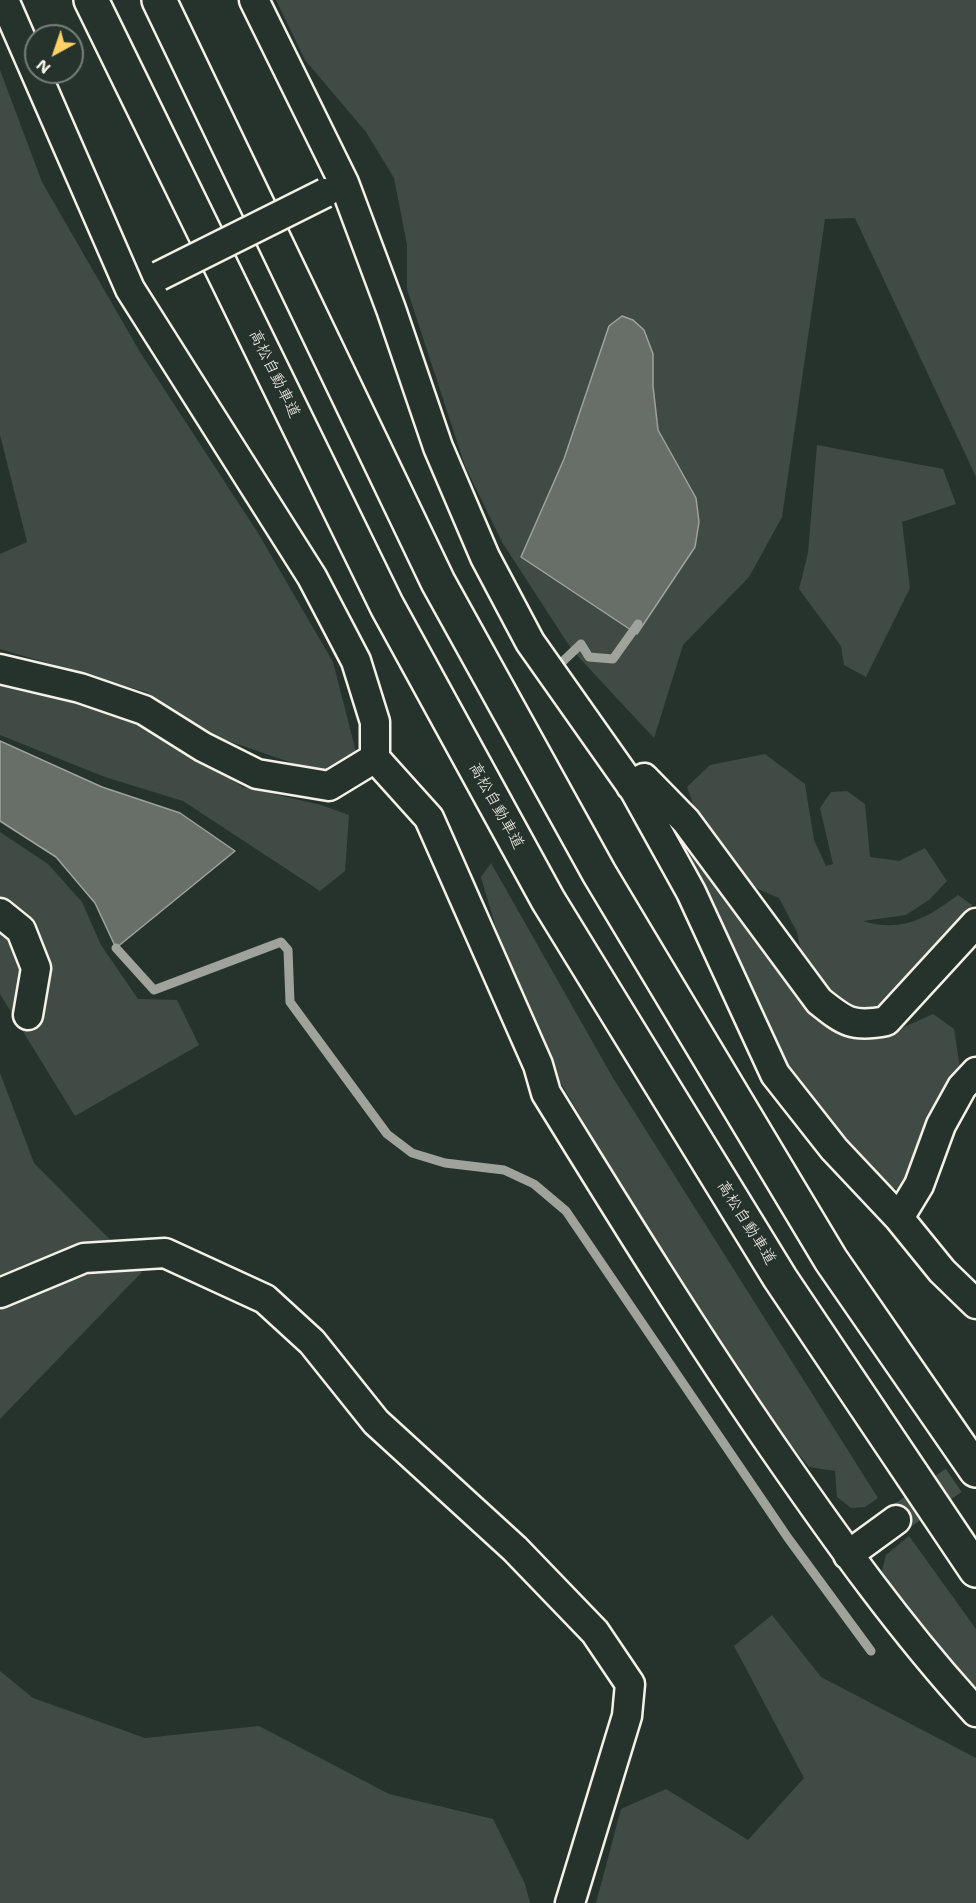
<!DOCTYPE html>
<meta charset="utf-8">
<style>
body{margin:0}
#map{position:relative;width:976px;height:1903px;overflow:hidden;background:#26332d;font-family:"Shantell Sans",sans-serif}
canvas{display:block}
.north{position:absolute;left:24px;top:24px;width:60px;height:60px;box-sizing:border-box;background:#26332d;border:2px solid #787f78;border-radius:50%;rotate:220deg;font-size:16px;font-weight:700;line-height:24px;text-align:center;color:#f4f1e8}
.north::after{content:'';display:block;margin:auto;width:21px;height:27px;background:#ffd166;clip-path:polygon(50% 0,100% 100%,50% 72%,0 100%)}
</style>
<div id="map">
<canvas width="976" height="1903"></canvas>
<div class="north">N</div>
</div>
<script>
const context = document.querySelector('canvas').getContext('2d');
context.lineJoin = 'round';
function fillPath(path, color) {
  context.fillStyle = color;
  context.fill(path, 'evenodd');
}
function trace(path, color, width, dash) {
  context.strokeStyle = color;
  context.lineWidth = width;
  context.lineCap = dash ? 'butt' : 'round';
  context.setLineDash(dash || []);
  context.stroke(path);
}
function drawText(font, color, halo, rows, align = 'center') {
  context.font = font + ' "Shantell Sans","Klee One",sans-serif';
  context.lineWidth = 4.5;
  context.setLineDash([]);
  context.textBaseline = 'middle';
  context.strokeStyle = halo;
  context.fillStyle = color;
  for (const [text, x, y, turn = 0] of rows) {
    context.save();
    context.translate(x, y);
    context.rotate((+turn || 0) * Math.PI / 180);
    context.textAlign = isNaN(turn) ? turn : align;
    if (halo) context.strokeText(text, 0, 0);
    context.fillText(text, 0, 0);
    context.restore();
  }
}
const green = new Path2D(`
 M 276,0 L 976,0 L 976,477 L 855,218 L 825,219 L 782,517 L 749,577 L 683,645 L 654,738 L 572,650 L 502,542 L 465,466 L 407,289 L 407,245 L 394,178 L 366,132 L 305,60 ZM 644,330 L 653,354 L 653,386 L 658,430 L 696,498 L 699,522 L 695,547 L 521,557 L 564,459 Z
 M 0,70 L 42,182 L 140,352 L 258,533 L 333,662 L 356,752 L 326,771 L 304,767 L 208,734 L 146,692 L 0,649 L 0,554 L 27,542 L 0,435 Z
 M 817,445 L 943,469 L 956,504 L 902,522 L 910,588 L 866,677 L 844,665 L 841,646 L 799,589 L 808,553 Z
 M 0,680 L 131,716 L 174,740 L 243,787 L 321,805 L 349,815 L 345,871 L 320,891 L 183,801 L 105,777 L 0,735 Z
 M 765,754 L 805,784 L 814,840 L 826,866 L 833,864 L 820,808 L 831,792 L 847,791 L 865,804 L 870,857 L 899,861 L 925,848 L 947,881 L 929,900 L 906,915 L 863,921 C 902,933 927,918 958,895 L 972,905 L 967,919 L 894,1001 L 872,1010 L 837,1005 L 804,966 L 797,932 L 779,898 L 751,886 L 697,815 L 687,787 L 710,765 Z
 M 661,813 L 711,868 L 789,984 L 829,1026 L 854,1039 L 893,1032 L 933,1014 L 954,1029 L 960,1068 L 939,1102 L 904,1192 L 878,1181 L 826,1122 L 777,1054 L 750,982 Z
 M 0,832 L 48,864 L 82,902 L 101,945 L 138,999 L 177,1000 L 199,1045 L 75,1116 L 0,994 Z
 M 491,863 L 613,1078 L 878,1498 L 865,1507 L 851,1508 L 837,1497 L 835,1471 L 809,1467 L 782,1434 L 708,1324 L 620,1183 L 553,1070 L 496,928 L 481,877 Z
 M 0,1073 L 34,1163 L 142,1272 L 0,1419 Z
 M 909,1536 L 976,1629 L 976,1695 L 880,1579 L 886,1555 Z
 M 772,1615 L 821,1677 L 976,1758 L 976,1903 L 596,1903 L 621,1809 L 666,1789 L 748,1840 L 804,1778 L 734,1646 Z
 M 0,1671 L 33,1698 L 145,1738 L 259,1726 L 389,1794 L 493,1819 L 525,1884 L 530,1903 L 0,1903 Z`);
const water = new Path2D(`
 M 622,316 L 633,320 L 644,330 L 653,354 L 653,386 L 658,430 L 696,498 L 699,522 L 695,547 L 637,634 L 521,557 L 564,459 L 609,326 Z
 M 0,741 L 102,787 L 180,813 L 235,851 L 116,948 L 95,903 L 56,857 L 0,821 Z`);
const stream = new Path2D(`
 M 560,664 L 581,644 L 589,657 L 613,659 L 638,624
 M 116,948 L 154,990 L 281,942 L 288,950 L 290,1002 L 387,1134 L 412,1153 L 445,1163 L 504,1170 L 534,1184 L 566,1211 L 788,1538 L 871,1651`);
const minorTunnel = new Path2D(`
 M 896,1520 L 976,1465`);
const minor = new Path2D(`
 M 4,0 L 130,289 L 312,577 L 356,661 L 375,722 L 375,758 L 429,818 L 538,1065 L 546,1093 C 620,1213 694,1333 774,1449 C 837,1540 901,1630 976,1712
 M 254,0 L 344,183 L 391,309 L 438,447 L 485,557 L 530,642 L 635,791 L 691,892 L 775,1074 L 834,1149 L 899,1218 L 942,1271 L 976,1304
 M 0,669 L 80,688 L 144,710 L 203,747 L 257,774 L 329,786 L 375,758
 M 631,786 L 644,778 L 686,821 L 819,1001 C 844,1021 852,1028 886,1021 L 976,923
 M 0,913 L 21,930 L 36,968 L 28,1015
 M 899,1218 L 919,1185 L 941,1125 L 962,1087 L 976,1072
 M 0,1293 L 84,1258 L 165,1253 L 265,1299 L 312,1342 L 376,1422 L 515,1549 L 595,1632 L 630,1684 L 627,1716 L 570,1903
 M 848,1555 L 896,1520`);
const motorway = new Path2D(`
 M 91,0 L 387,606 L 548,900 L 780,1278 L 976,1570
 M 159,0 L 438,582 L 599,873 L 831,1260 L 976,1470`);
const minorBridge = new Path2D(`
 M 159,276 L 325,193`);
const streetNames = [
 ["高松自動車道",274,374,64],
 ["高松自動車道",496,806,61],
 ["高松自動車道",746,1223,58]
];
fillPath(green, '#414b45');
fillPath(water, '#676f68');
trace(water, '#9fa39b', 1.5);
trace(stream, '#9fa39b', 9);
trace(minorTunnel, '#455049', 28, [28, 14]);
trace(minor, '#f4f1e8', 33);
trace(motorway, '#f4f1e8', 38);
trace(minor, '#26332d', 28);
trace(motorway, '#26332d', 33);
trace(minorBridge, '#f4f1e8', 33, []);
trace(minorBridge, '#26332d', 28);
drawText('16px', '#f4f1e8', '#26332d', streetNames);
</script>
